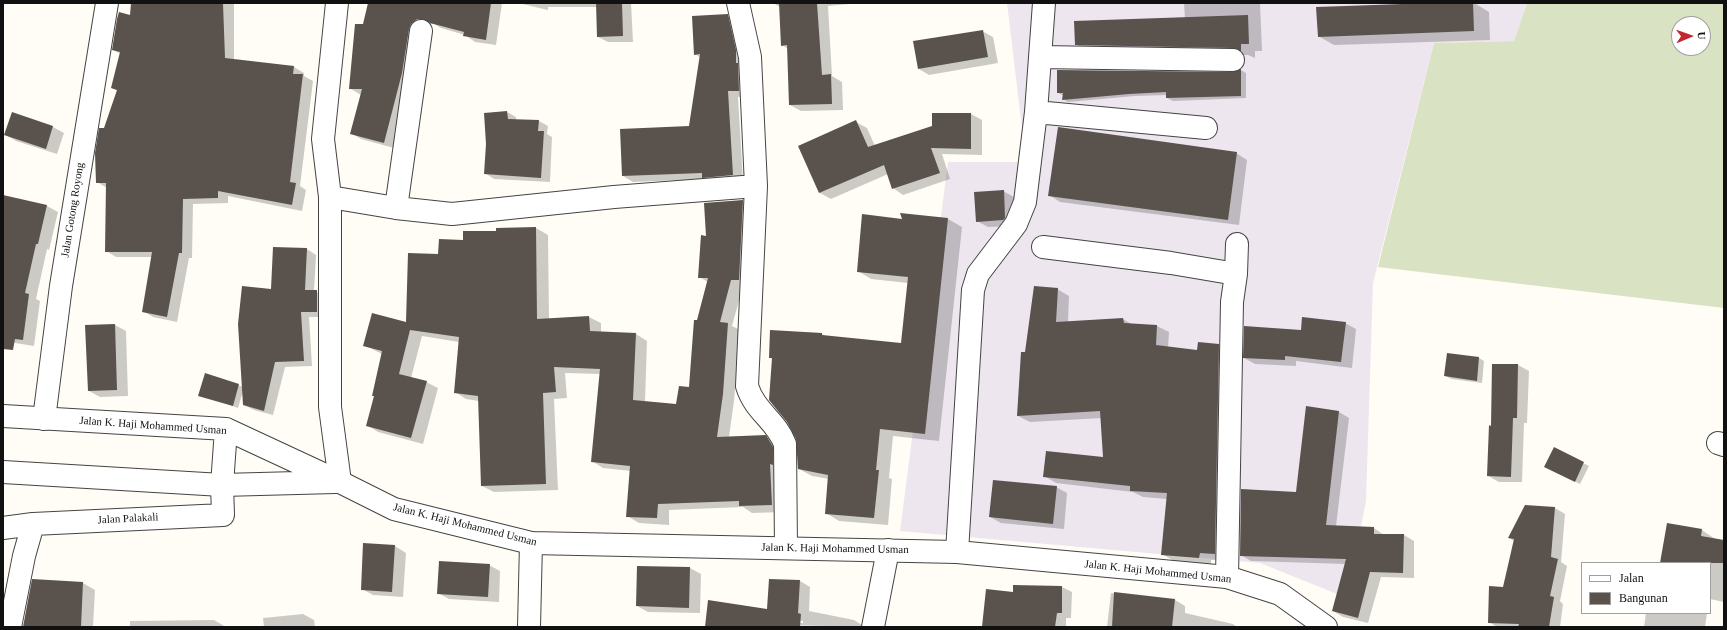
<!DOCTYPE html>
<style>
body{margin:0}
#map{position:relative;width:1727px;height:630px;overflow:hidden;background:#fffdf5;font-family:Georgia,serif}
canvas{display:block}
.frame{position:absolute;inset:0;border:4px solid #111;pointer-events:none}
.legend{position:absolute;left:1581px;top:562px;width:130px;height:52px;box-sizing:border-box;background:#fff;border:1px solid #a0a0a0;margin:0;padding:5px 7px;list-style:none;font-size:12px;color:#111}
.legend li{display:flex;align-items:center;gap:8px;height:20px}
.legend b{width:20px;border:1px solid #a0a0a0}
.north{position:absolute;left:1671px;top:16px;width:40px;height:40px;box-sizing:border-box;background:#fff;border:1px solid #a0a0a0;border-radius:50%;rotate:88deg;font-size:11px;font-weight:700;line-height:16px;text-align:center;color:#111}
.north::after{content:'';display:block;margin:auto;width:14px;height:18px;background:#c4262e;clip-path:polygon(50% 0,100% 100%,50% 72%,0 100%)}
</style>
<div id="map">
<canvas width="1727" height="630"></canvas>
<div class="frame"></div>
<ul class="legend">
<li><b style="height:5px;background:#fff"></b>Jalan</li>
<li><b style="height:11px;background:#5a524d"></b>Bangunan</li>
</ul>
<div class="north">U</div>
</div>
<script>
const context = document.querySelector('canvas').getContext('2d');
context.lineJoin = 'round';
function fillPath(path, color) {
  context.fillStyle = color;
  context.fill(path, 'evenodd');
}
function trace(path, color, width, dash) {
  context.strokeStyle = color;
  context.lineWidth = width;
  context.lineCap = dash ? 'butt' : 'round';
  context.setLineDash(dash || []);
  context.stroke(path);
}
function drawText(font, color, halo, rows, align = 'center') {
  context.font = font + ' Georgia,serif';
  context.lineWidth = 4;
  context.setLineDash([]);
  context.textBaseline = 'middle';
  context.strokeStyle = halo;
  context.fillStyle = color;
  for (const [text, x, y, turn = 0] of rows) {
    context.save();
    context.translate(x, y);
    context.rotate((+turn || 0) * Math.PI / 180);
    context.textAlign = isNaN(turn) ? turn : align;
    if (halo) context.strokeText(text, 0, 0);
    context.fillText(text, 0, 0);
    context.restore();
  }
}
const industrial = new Path2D(`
 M 1007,3 L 1527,3 L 1514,41 L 1434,43 L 1373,283 L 1366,501 L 1347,598 L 1260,563 L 900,531 L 948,162 L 1026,162 Z`);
const cemetery = new Path2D(`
 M 1527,3 L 1724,3 L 1724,308 L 1378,267 L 1434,43 L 1514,41 ZM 1679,24 L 1703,24 L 1703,48 L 1679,48 Z`);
const shadow = new Path2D(`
 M 132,3 L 234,3 L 234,60 L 294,67 L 304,73 L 304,76 L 313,81 L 300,186 L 306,190 L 302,211 L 228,196 L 228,203 L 193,204 L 192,258 L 189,258 L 177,322 L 153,317 L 143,311 L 153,257 L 116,257 L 106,251 L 107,188 L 97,182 L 105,129 L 118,91 L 112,88 L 121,54 L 113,50 L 131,16 Z
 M 369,3 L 502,3 L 496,45 L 475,42 L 465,35 L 441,28 L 434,24 L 427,25 L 394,148 L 361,139 L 351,133 L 361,95 L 351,89 Z
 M 518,3 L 631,3 L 633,42 L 608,42 L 598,37 L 597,7 L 548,7 L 548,10 Z
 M 773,3 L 849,3 L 849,4 L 828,6 L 832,76 L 842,82 L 843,110 L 801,111 L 790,105 L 788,49 L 782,45 L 780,7 Z
 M 1184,3 L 1260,3 L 1262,51 L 1255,51 L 1255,58 L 1248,55 L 1090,53 L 1076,44 L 1185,19 Z
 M 1460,3 L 1474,3 L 1489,12 L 1490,40 L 1334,45 L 1318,36 Z
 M 727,15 L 738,22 L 749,96 L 738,97 L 743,181 L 714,183 L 706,179 L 633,182 L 623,176 L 690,127 L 701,58 L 695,54 Z
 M 982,31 L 993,37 L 998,63 L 929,75 L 919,69 Z
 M 1241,70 L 1246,73 L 1246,98 L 1173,101 L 1167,98 L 1167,95 L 1135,96 L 1068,102 L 1063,99 L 1064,96 L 1058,93 L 1233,74 Z
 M 507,112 L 516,117 L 516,120 L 539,121 L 548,126 L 547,134 L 552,137 L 550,182 L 494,179 L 485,173 Z
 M 12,114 L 53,127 L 64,133 L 57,154 L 16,141 L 6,135 Z
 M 971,114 L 982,120 L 982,155 L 942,154 L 950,179 L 903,195 L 893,188 L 888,174 L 831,199 L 820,193 L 800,147 L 856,122 L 867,128 L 875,146 Z
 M 1236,153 L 1247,160 L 1239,225 L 1060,202 L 1049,195 Z
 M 1003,191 L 1014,197 L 1015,226 L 988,227 L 977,221 Z
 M 3,196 L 47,206 L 58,212 L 49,250 L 47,249 L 36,299 L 40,301 L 34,346 L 3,341 Z
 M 743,201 L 754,207 L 743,286 L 732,326 L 740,330 L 734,401 L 729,437 L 765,436 L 777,443 L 784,512 L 752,513 L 743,507 L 669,510 L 669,525 L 639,523 L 627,516 L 631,471 L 603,468 L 592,461 L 600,374 L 565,373 L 567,398 L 554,399 L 558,490 L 494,492 L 482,486 L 479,401 L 466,399 L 455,392 L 459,342 L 422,336 L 411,378 L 426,382 L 438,388 L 423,444 L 378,432 L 367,425 L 375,397 L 382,354 L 364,345 L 407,323 L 439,255 L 464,241 L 497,232 L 497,229 L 536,228 L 548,235 L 549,319 L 589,317 L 601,323 L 601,333 L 636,334 L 647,341 L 645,402 L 677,405 L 690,389 L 698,322 L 708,282 L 699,277 L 707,237 Z
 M 901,214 L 948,219 L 962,227 L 939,441 L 893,436 L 889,478 L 892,479 L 888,525 L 839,521 L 826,513 L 829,479 L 812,476 L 799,469 L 797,438 L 773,359 L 770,358 L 822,334 L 827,337 L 902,344 L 908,283 L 871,279 L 858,271 L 903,220 Z
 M 307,249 L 316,255 L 314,291 L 326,296 L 326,317 L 309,317 L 312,366 L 285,367 L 273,415 L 254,410 L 244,405 L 243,391 L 238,408 L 200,395 L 206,374 L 243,387 L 272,290 Z
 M 1057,289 L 1069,296 L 1068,322 L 1123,319 L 1133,325 L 1157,326 L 1169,332 L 1168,348 L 1198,351 L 1218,345 L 1230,352 L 1226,560 L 1211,560 L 1211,564 L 1174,561 L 1162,554 L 1167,499 L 1143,497 L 1133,492 L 1056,483 L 1044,476 L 1104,458 L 1102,418 L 1030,422 L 1018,416 L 1026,353 Z
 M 1345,323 L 1356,329 L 1352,368 L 1296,361 L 1296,366 L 1255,364 L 1244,358 L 1302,331 Z
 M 115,325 L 126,331 L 128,396 L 100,397 L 89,391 Z
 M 1448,354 L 1479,358 L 1484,361 L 1482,383 L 1451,379 L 1446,376 Z
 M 1518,365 L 1529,371 L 1527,423 L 1524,423 L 1522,482 L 1499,482 L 1488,476 L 1492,427 Z
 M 1339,412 L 1349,418 L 1336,526 L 1374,528 L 1384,535 L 1404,535 L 1414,541 L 1414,578 L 1381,577 L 1368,623 L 1343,617 L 1333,611 L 1346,564 L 1251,561 L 1241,555 L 1296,493 Z
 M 1554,449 L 1589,466 L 1580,484 L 1554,471 Z
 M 1056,487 L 1067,493 L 1064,529 L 1001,523 L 990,517 Z
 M 1555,508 L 1565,514 L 1561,562 L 1567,566 L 1560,601 L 1563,604 L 1560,627 L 1497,627 L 1489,622 L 1504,588 L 1514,541 L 1509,538 Z
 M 1667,525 L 1702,530 L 1715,539 L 1724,541 L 1724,602 L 1710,599 L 1710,563 L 1661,563 Z
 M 395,546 L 406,553 L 403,597 L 373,595 L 362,589 Z
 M 489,565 L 500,571 L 499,602 L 449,599 L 438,593 Z
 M 638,567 L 690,568 L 701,574 L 700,613 L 648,612 L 637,606 Z
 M 33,580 L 83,583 L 95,590 L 93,627 L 24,627 Z
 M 800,581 L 810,587 L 809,611 L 854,620 L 865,627 L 778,625 L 770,627 L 706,627 L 768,613 ZM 778,619 L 803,621 L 803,623 L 778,621 Z
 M 1062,587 L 1072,592 L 1071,618 L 1066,618 L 1066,627 L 983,627 L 1014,593 Z
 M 1111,593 L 1175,600 L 1185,606 L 1185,613 L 1233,624 L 1237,627 L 1107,627 Z
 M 1646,613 L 1707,613 L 1705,627 L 1644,627 Z
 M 303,614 L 314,620 L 315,627 L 264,627 L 263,618 Z
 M 214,620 L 226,627 L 130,627 L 130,621 Z`);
const building = new Path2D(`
 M 131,3 L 223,3 L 225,58 L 294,66 L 293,74 L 303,74 L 290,182 L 296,183 L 292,205 L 218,191 L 218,198 L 183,199 L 182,253 L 179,253 L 167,317 L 142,312 L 152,252 L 105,252 L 106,183 L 96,183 L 95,153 L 99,128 L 104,128 L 117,90 L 111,88 L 120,52 L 112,50 L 117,19 L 119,12 L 130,15 Z
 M 368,3 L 491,3 L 486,40 L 463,36 L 464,32 L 430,23 L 423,19 L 417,19 L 411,24 L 409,29 L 402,73 L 384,143 L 350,134 L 362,89 L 349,89 L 355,24 L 363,24 Z
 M 596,3 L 622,3 L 623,36 L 597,37 Z
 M 779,3 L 817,3 L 822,75 L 831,74 L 832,104 L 789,105 L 787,45 L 781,46 Z
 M 1431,3 L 1473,3 L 1474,31 L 1318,37 L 1316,7 Z
 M 728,14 L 736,50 L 736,63 L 738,63 L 739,91 L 728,91 L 733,175 L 702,178 L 702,173 L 622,176 L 620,129 L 689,126 L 700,54 L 694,55 L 692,16 Z
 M 1248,15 L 1249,44 L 1241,44 L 1241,51 L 1233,48 L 1075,45 L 1074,21 Z
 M 983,30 L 988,57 L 918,69 L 913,41 Z
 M 1241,69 L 1241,96 L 1166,98 L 1166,92 L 1129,94 L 1062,100 L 1063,93 L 1057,93 L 1057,70 L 1233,72 Z
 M 507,111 L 508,119 L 539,120 L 538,131 L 544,131 L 541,178 L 484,174 L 486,144 L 484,113 Z
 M 12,112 L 53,126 L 46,149 L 4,135 Z
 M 932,113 L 971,113 L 971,149 L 931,148 L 940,173 L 892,189 L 884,165 L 819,193 L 798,146 L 856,120 L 868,147 L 932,126 Z
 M 1058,127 L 1237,152 L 1228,220 L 1048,196 Z
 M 1004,190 L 1005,218 L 1003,220 L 976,222 L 974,192 Z
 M 3,195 L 47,205 L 38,244 L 36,244 L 25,293 L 29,294 L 23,340 L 15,339 L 13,350 L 3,349 Z
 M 743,200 L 739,280 L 731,280 L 720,322 L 728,323 L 723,394 L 717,437 L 766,435 L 773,447 L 773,465 L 770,464 L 772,505 L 739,506 L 739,501 L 658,504 L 657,518 L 626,517 L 630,466 L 591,462 L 600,369 L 554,367 L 556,392 L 543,393 L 546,484 L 481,486 L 478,396 L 454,393 L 459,337 L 410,330 L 399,374 L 427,381 L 411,438 L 366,426 L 374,396 L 372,396 L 382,351 L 363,346 L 372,313 L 406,322 L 408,253 L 438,254 L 439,239 L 463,240 L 463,231 L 496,231 L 496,228 L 536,227 L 537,319 L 589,316 L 590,331 L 636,333 L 633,400 L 676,404 L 679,386 L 689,387 L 694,320 L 697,320 L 708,278 L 698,278 L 701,235 L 706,236 L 704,203 Z
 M 900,213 L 948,218 L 925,434 L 880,429 L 876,470 L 879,470 L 874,518 L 825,514 L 828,475 L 798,469 L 796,439 L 787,422 L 769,400 L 772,358 L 769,358 L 770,330 L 822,333 L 822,335 L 901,343 L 908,277 L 857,272 L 862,214 L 902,219 Z
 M 273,247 L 307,248 L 305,290 L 317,290 L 317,312 L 301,312 L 304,361 L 275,362 L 264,411 L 243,405 L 238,324 L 242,286 L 271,289 Z
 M 1034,286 L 1058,288 L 1056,322 L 1123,318 L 1124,323 L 1157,325 L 1156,345 L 1197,350 L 1198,342 L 1219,344 L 1215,554 L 1200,553 L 1199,558 L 1161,555 L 1167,493 L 1130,491 L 1130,486 L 1043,477 L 1046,451 L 1103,457 L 1100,411 L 1017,416 L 1021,352 L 1025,352 Z
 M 1302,317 L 1346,322 L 1341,362 L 1285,356 L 1285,360 L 1243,358 L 1244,326 L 1301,330 Z
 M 115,324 L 117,390 L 88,391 L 85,325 Z
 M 1447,353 L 1479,357 L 1477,381 L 1444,376 Z
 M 1492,364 L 1518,364 L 1517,418 L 1513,418 L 1511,477 L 1487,476 L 1489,425 L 1491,426 Z
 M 205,373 L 239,384 L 233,406 L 198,396 Z
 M 1306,406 L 1339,411 L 1326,525 L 1374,527 L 1374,534 L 1404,534 L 1403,573 L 1370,572 L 1358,618 L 1332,611 L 1346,559 L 1240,556 L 1241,489 L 1296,492 Z
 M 1554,447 L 1584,462 L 1575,482 L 1544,467 Z
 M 993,480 L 1057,486 L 1053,524 L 989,517 Z
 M 1525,505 L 1555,507 L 1551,557 L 1558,559 L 1550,596 L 1554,597 L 1549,627 L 1518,627 L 1519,624 L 1488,623 L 1489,586 L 1503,587 L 1514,539 L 1508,538 Z
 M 1667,523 L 1702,529 L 1701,536 L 1724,540 L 1724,563 L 1660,563 Z
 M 363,543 L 395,545 L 392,592 L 361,590 Z
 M 439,561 L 490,564 L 488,597 L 437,594 Z
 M 637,566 L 690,567 L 689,608 L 636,606 Z
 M 32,579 L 83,582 L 81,627 L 23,627 Z
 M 769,579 L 800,580 L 798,613 L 801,614 L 800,627 L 705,627 L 708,600 L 767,609 Z
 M 1013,585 L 1062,586 L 1062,613 L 1057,613 L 1055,627 L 982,627 L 986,589 L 1013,592 Z
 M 1114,592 L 1175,599 L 1172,627 L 1112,627 Z`);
const minor = new Path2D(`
 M 337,3 L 323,139 L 330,197 L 330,407 L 340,482
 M 738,3 L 750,57 L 756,186 L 747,386 C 755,412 776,420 785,444 L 786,548
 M 1040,57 L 1233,60
 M 1036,112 L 1206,128
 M 330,197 L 396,208 L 452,214 L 614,197 L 756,186
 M 396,208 L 421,31
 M 1043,247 L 1171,263 L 1236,274
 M 44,419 L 61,286 L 107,3
 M 1718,443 L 1724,445
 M 3,528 L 33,524 L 223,515 L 222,485
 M 957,552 L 973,290 L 978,274 L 1016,224 L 1025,202 L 1036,112 L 1044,3
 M 1227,577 L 1232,302 L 1236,274 L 1237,244
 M 10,627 L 24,556 L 33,524
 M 529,627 L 531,543
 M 873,627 L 888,550`);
const tertiary = new Path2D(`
 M 3,416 L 226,429 L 340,482 L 394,509 L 531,543 L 957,552 L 1227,577 L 1280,594 L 1326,627
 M 3,472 L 222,485 L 335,482
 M 222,485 L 226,429`);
const streetNames = [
 ["Jalan Gotong Royong",73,210,-81],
 ["Jalan K. Haji Mohammed Usman",153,426,4],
 ["Jalan Palakali",128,519,-3],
 ["Jalan K. Haji Mohammed Usman",465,525,14],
 ["Jalan K. Haji Mohammed Usman",835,549,1],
 ["Jalan K. Haji Mohammed Usman",1158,572,6]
];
fillPath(industrial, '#eee6ef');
fillPath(cemetery, '#d9e3c4');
fillPath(shadow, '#0003');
fillPath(building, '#5a524d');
trace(minor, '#444', 24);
trace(tertiary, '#444', 24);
trace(minor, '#fff', 22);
trace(tertiary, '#fff', 22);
drawText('11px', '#111', '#fff', streetNames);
</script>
